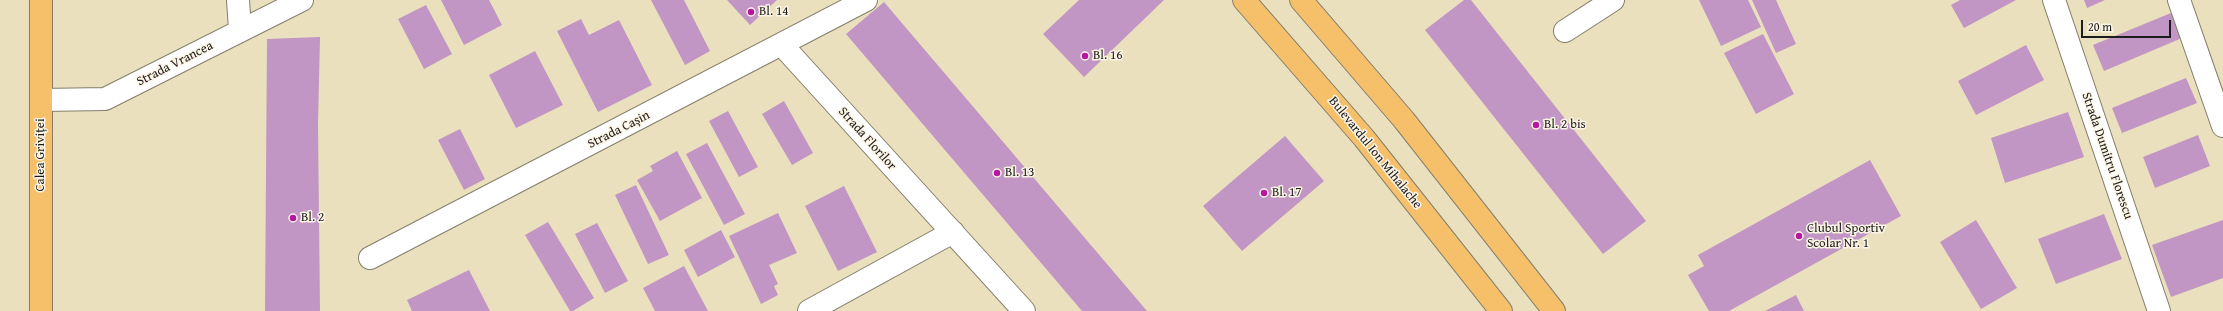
<!DOCTYPE html>
<meta charset="utf-8">
<style>
body{margin:0}
#map{position:relative;width:2223px;height:311px;overflow:hidden;background:#eae0bd;font-family:"Gentium Book Plus",serif}
canvas{display:block}
.scale{position:absolute;left:2081px;top:20px;width:90px;height:18px;box-sizing:border-box;border:2px solid #1c1c1c;border-top:0;padding-left:5px;font-size:12px;line-height:14px;white-space:nowrap;color:#1c1c1c;-webkit-text-stroke:3px #fcf5e5;paint-order:stroke}
</style>
<div id="map">
<canvas width="2223" height="311"></canvas>
<div class="scale">20 m</div>
</div>
<script>
const context = document.querySelector('canvas').getContext('2d');
context.lineJoin = 'round';
function fillPath(path, color) {
  context.fillStyle = color;
  context.fill(path, 'evenodd');
}
function trace(path, color, width, dash) {
  context.strokeStyle = color;
  context.lineWidth = width;
  context.lineCap = dash ? 'butt' : 'round';
  context.setLineDash(dash || []);
  context.stroke(path);
}
function drawText(font, color, halo, rows, align = 'center') {
  context.font = font + ' "Gentium Book Plus",serif';
  context.lineWidth = 3;
  context.setLineDash([]);
  context.textBaseline = 'middle';
  context.strokeStyle = halo;
  context.fillStyle = color;
  for (const [text, x, y, turn = 0] of rows) {
    context.save();
    context.translate(x, y);
    context.rotate((+turn || 0) * Math.PI / 180);
    context.textAlign = isNaN(turn) ? turn : align;
    if (halo) context.strokeText(text, 0, 0);
    context.fillText(text, 0, 0);
    context.restore();
  }
}
const building = new Path2D(`
 M 441,0 L 489,0 L 502,25 L 464,45 Z
 M 651,0 L 684,0 L 710,51 L 685,65 Z
 M 727,0 L 777,0 L 750,25 Z
 M 1079,0 L 1164,0 L 1084,77 L 1043,34 Z
 M 1464,0 L 1471,0 L 1646,221 L 1603,254 L 1425,30 Z
 M 1699,0 L 1748,0 L 1761,27 L 1721,46 Z
 M 1752,0 L 1776,0 L 1796,44 L 1776,53 Z
 M 1960,0 L 2016,0 L 1964,28 L 1951,5 Z
 M 2084,0 L 2105,0 L 2087,8 Z
 M 884,2 L 1147,311 L 1082,311 L 846,34 Z
 M 426,5 L 452,54 L 424,69 L 398,19 Z
 M 2171,13 L 2182,38 L 2104,71 L 2093,45 Z
 M 581,19 L 589,35 L 619,20 L 652,85 L 598,112 L 557,31 Z
 M 1763,34 L 1794,94 L 1756,114 L 1724,53 Z
 M 320,37 L 318,124 L 320,311 L 265,311 L 267,39 Z
 M 2026,45 L 2044,80 L 1976,115 L 1958,81 Z
 M 535,51 L 563,105 L 516,128 L 489,75 Z
 M 2186,78 L 2197,103 L 2122,133 L 2112,108 Z
 M 784,101 L 813,153 L 792,165 L 762,114 Z
 M 728,111 L 758,167 L 739,177 L 709,121 Z
 M 2068,112 L 2084,157 L 2005,183 L 1991,138 Z
 M 460,129 L 485,179 L 464,190 L 438,140 Z
 M 2198,135 L 2210,166 L 2155,188 L 2143,157 Z
 M 1285,136 L 1324,181 L 1242,251 L 1203,206 Z
 M 707,143 L 745,214 L 724,225 L 686,154 Z
 M 677,151 L 702,198 L 660,221 L 637,180 L 653,171 L 650,166 Z
 M 1870,160 L 1901,216 L 1729,311 L 1709,311 L 1688,275 L 1704,266 L 1698,255 Z
 M 636,185 L 669,255 L 648,264 L 615,195 Z
 M 844,186 L 877,252 L 838,271 L 805,206 Z
 M 778,213 L 797,253 L 769,265 L 778,284 L 774,286 L 778,295 L 761,304 L 729,236 Z
 M 2104,214 L 2122,259 L 2056,284 L 2038,239 Z
 M 1976,220 L 2017,288 L 1981,309 L 1940,242 Z
 M 2223,220 L 2223,278 L 2171,297 L 2152,245 Z
 M 548,222 L 594,298 L 573,311 L 570,311 L 525,235 Z
 M 597,223 L 628,281 L 605,293 L 575,234 Z
 M 721,230 L 735,257 L 698,277 L 684,250 Z
 M 684,266 L 708,311 L 655,311 L 643,288 Z
 M 469,270 L 490,311 L 412,311 L 407,300 Z
 M 1796,295 L 1804,311 L 1765,311 Z`);
const street = new Path2D(`
 M 238,0 L 240,30
 M 2054,0 L 2159,311
 M 2179,0 L 2223,126
 M 1565,31 L 1613,0
 M 782,45 L 1024,311
 M 41,100 L 105,99 L 302,0
 M 370,258 L 866,0
 M 809,311 L 953,232`);
const primary = new Path2D(`
 M 41,0 L 41,311
 M 1244,0 L 1364,138 L 1501,311
 M 1301,0 L 1404,120 L 1554,311`);
const markers = [
 [751,12,4,"#b5179e"],
 [1085,56,4,"#b5179e"],
 [1536,125,4,"#b5179e"],
 [997,173,4,"#b5179e"],
 [1264,193,4,"#b5179e"],
 [293,218,4,"#b5179e"],
 [1799,236,4,"#b5179e"]
];
const poiNames = [
 ["Bl. 14",759,12],
 ["Bl. 16",1093,56],
 ["Bl. 2 bis",1544,125],
 ["Bl. 13",1005,173],
 ["Bl. 17",1272,193],
 ["Bl. 2",301,218],
 ["Clubul Sportiv",1807,229],
 ["Scolar Nr. 1",1807,244]
];
const streetNames = [
 ["Strada Vrancea",175,64,-27],
 ["Strada Cașin",619,130,-27],
 ["Strada Florilor",867,139,48],
 ["Bulevardul Ion Mihalache",1375,153,51],
 ["Calea Griviței",41,155,-90],
 ["Strada Dumitru Florescu",2107,156,71]
];
fillPath(building, '#c196c4');
trace(street, '#837e6c', 24);
trace(primary, '#837e6c', 24);
trace(street, '#fff', 22);
trace(primary, '#f6c06b', 22);
for (const [x, y, r, color] of markers) {
  const dot = new Path2D();
  dot.arc(x, y, r, 0, 2 * Math.PI);
  context.fillStyle = color;
  context.fill(dot);
  trace(dot, '#fcf5e5', 1.5);
}
drawText('13px', '#1c1c1c', '#fcf5e5', poiNames, 'left');
drawText('13px', '#1c1c1c', '#fcf5e5', streetNames);
</script>
